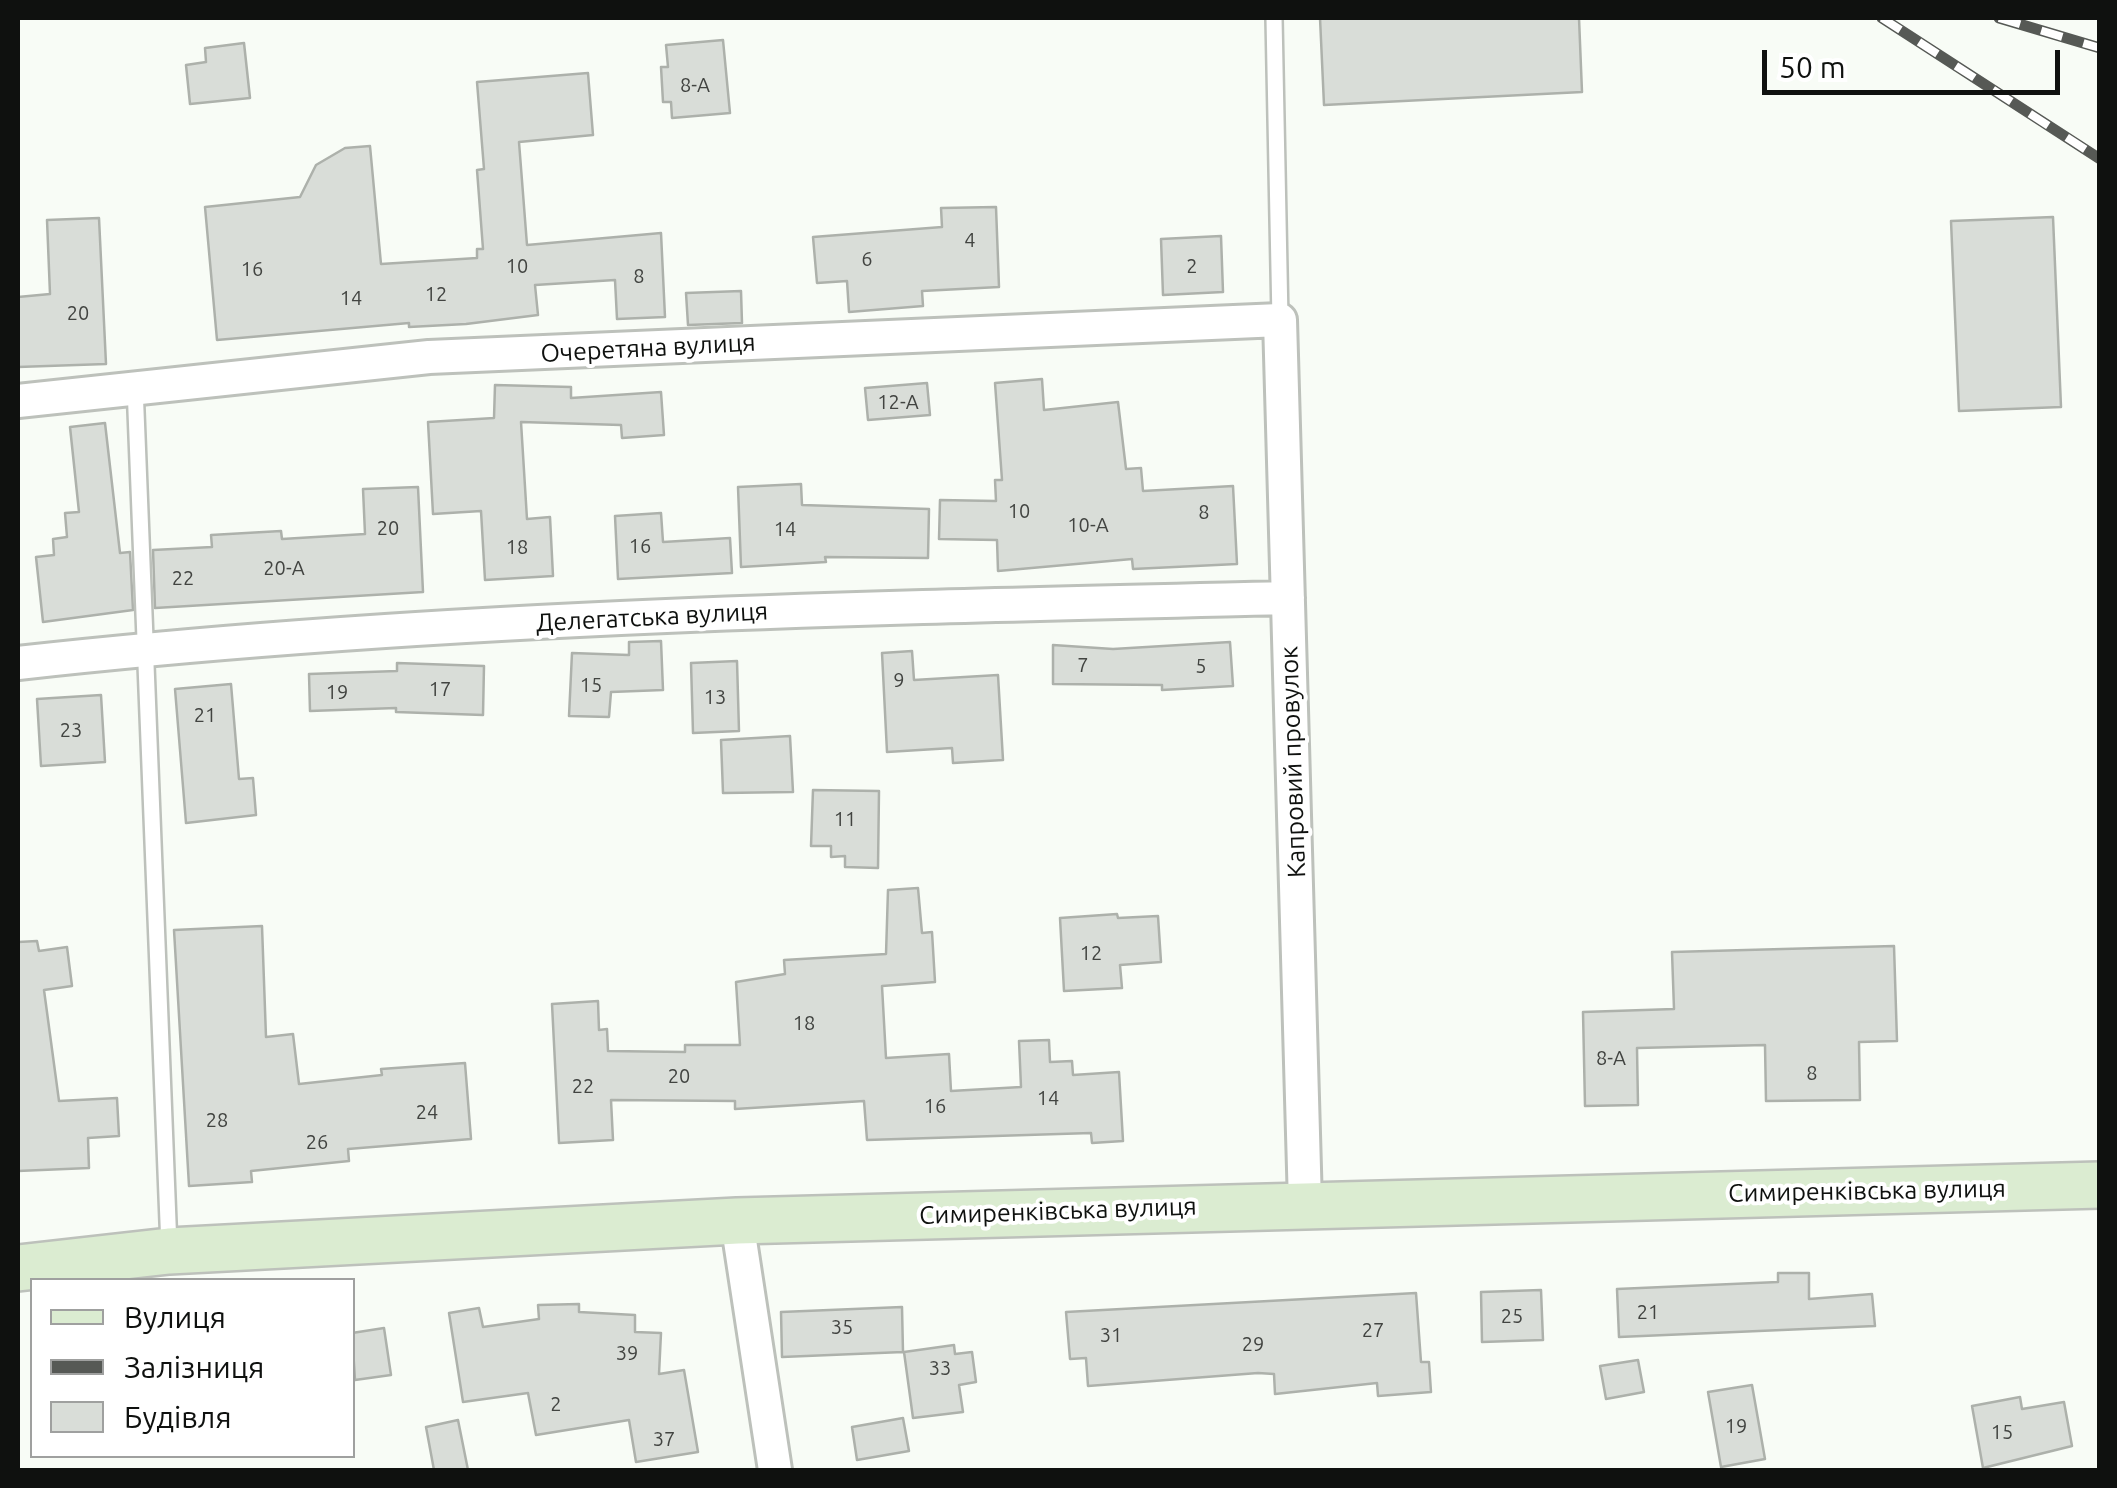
<!DOCTYPE html>
<meta charset="utf-8">
<style>
body{margin:0}
#map{position:relative;width:2117px;height:1488px;overflow:hidden;background:#f8fcf6;font-family:Ubuntu,sans-serif}
canvas{display:block}
.frame{position:absolute;inset:0;border:20px solid #0f110f;pointer-events:none}
.legend{position:absolute;left:30px;top:1278px;width:325px;height:180px;box-sizing:border-box;background:#fff;border:2px solid #9fa09f;margin:0;padding:12px 18px;list-style:none;font-size:30px;color:#0f110f}
.legend li{display:flex;align-items:center;gap:20px;height:50px}
.legend b{width:50px;border:2px solid #9fa09f}
.scale{position:absolute;left:1762px;top:50px;width:298px;height:45px;box-sizing:border-box;border:5px solid #0f110f;border-top:0;padding-left:12px;font-size:30px;line-height:35px;white-space:nowrap;color:#0f110f;-webkit-text-stroke:8px #fff;paint-order:stroke}
</style>
<div id="map">
<canvas width="2117" height="1488"></canvas>
<div class="frame"></div>
<ul class="legend">
<li><b style="height:12px;background:#dbecd1"></b>Вулиця</li>
<li><b style="height:12px;background:#565955"></b>Залізниця</li>
<li><b style="height:28px;background:#d9ddd8"></b>Будівля</li>
</ul>
<div class="scale">50 m</div>
</div>
<script>
const context = document.querySelector('canvas').getContext('2d');
context.lineJoin = 'round';
function fillPath(path, color) {
  context.fillStyle = color;
  context.fill(path, 'evenodd');
}
function trace(path, color, width, dash) {
  context.strokeStyle = color;
  context.lineWidth = width;
  context.lineCap = dash ? 'butt' : 'round';
  context.setLineDash(dash || []);
  context.stroke(path);
}
function drawText(font, color, halo, rows, align = 'center') {
  context.font = font + ' Ubuntu,sans-serif';
  context.lineWidth = 8;
  context.setLineDash([]);
  context.textBaseline = 'middle';
  context.strokeStyle = halo;
  context.fillStyle = color;
  for (const [text, x, y, turn = 0] of rows) {
    context.save();
    context.translate(x, y);
    context.rotate((+turn || 0) * Math.PI / 180);
    context.textAlign = isNaN(turn) ? turn : align;
    if (halo) context.strokeText(text, 0, 0);
    context.fillText(text, 0, 0);
    context.restore();
  }
}
const building = new Path2D(`
 M 1320,18 L 1579,18 L 1582,92 L 1324,105 Z
 M 723,40 L 730,113 L 672,118 L 671,102 L 663,102 L 661,67 L 668,67 L 666,45 Z
 M 244,43 L 250,98 L 190,104 L 186,65 L 206,62 L 205,48 Z
 M 588,73 L 593,135 L 519,142 L 527,245 L 661,233 L 665,317 L 617,319 L 615,280 L 535,285 L 538,315 L 466,324 L 409,327 L 409,323 L 217,340 L 205,207 L 300,197 L 316,165 L 345,148 L 370,146 L 381,264 L 477,258 L 477,249 L 483,249 L 477,170 L 484,169 L 477,82 Z
 M 996,207 L 999,287 L 922,291 L 923,306 L 849,312 L 847,281 L 817,283 L 813,237 L 942,227 L 941,208 Z
 M 2053,217 L 2061,407 L 1959,411 L 1951,221 Z
 M 99,218 L 106,364 L 18,367 L 18,297 L 50,294 L 47,220 Z
 M 1221,236 L 1223,292 L 1163,295 L 1161,239 Z
 M 741,291 L 742,323 L 688,325 L 686,293 Z
 M 1042,379 L 1044,410 L 1118,402 L 1126,469 L 1141,468 L 1143,491 L 1233,486 L 1237,564 L 1133,569 L 1132,559 L 998,571 L 997,540 L 939,539 L 940,500 L 996,501 L 995,480 L 1002,480 L 995,383 Z
 M 927,383 L 930,415 L 868,420 L 865,388 Z
 M 495,385 L 571,387 L 571,398 L 661,392 L 664,435 L 622,438 L 621,425 L 521,422 L 527,519 L 550,517 L 553,576 L 485,580 L 481,511 L 433,514 L 428,422 L 494,418 Z
 M 105,423 L 120,553 L 130,552 L 133,610 L 43,622 L 36,557 L 54,555 L 53,539 L 67,537 L 65,513 L 79,512 L 70,427 Z
 M 801,484 L 802,505 L 929,509 L 928,558 L 825,557 L 826,562 L 741,567 L 738,487 Z
 M 418,487 L 423,592 L 155,608 L 153,550 L 212,547 L 211,535 L 281,531 L 282,539 L 365,534 L 363,489 Z
 M 661,513 L 663,542 L 730,538 L 732,573 L 618,579 L 615,516 Z
 M 661,641 L 663,690 L 611,692 L 609,717 L 569,716 L 572,653 L 629,655 L 629,642 Z
 M 1230,642 L 1233,686 L 1162,690 L 1162,685 L 1053,684 L 1053,645 L 1113,649 Z
 M 912,651 L 914,680 L 998,675 L 1003,760 L 953,763 L 952,748 L 887,752 L 882,653 Z
 M 737,661 L 739,731 L 693,733 L 691,663 Z
 M 397,663 L 484,666 L 483,715 L 396,712 L 396,708 L 310,711 L 309,674 L 397,671 Z
 M 231,684 L 239,779 L 253,778 L 256,815 L 186,823 L 175,689 Z
 M 101,695 L 105,762 L 41,766 L 37,699 Z
 M 790,736 L 793,792 L 723,793 L 721,740 Z
 M 813,790 L 879,791 L 878,868 L 845,867 L 845,856 L 831,857 L 831,846 L 811,846 Z
 M 918,888 L 922,933 L 932,932 L 935,982 L 882,986 L 886,1058 L 949,1054 L 951,1091 L 1021,1087 L 1019,1041 L 1049,1040 L 1050,1062 L 1072,1061 L 1073,1075 L 1119,1072 L 1123,1141 L 1092,1143 L 1091,1133 L 867,1140 L 864,1101 L 735,1109 L 735,1101 L 611,1100 L 613,1140 L 559,1143 L 552,1004 L 598,1001 L 599,1030 L 607,1029 L 608,1051 L 685,1052 L 685,1045 L 740,1045 L 736,982 L 785,974 L 784,960 L 886,954 L 888,890 Z
 M 1117,914 L 1118,918 L 1158,916 L 1161,962 L 1120,965 L 1122,988 L 1064,991 L 1060,918 Z
 M 262,926 L 266,1037 L 293,1034 L 299,1084 L 382,1075 L 381,1069 L 465,1063 L 471,1139 L 348,1149 L 349,1161 L 251,1171 L 252,1182 L 189,1186 L 174,930 Z
 M 37,941 L 39,951 L 67,947 L 72,986 L 44,990 L 59,1101 L 117,1098 L 119,1136 L 88,1138 L 89,1168 L 18,1171 L 18,942 Z
 M 1894,946 L 1897,1041 L 1859,1042 L 1860,1100 L 1766,1101 L 1765,1045 L 1637,1048 L 1638,1105 L 1585,1106 L 1583,1012 L 1674,1009 L 1672,952 Z
 M 1778,1273 L 1809,1273 L 1809,1299 L 1872,1294 L 1875,1326 L 1619,1337 L 1617,1289 L 1778,1282 Z
 M 1541,1290 L 1543,1340 L 1482,1342 L 1481,1292 Z
 M 1416,1293 L 1421,1362 L 1429,1362 L 1431,1392 L 1378,1396 L 1377,1383 L 1275,1394 L 1274,1374 L 1258,1373 L 1088,1386 L 1086,1358 L 1070,1359 L 1066,1312 Z
 M 579,1304 L 579,1312 L 635,1315 L 635,1332 L 661,1333 L 659,1374 L 684,1370 L 698,1452 L 636,1462 L 629,1420 L 536,1435 L 528,1393 L 463,1402 L 449,1313 L 479,1308 L 483,1327 L 539,1319 L 538,1305 Z
 M 902,1307 L 903,1352 L 782,1357 L 781,1312 Z
 M 384,1328 L 391,1375 L 355,1380 L 352,1333 Z
 M 954,1345 L 955,1354 L 972,1352 L 976,1382 L 959,1385 L 963,1412 L 913,1418 L 904,1352 Z
 M 1638,1360 L 1644,1392 L 1606,1399 L 1600,1366 Z
 M 1752,1385 L 1765,1459 L 1721,1467 L 1708,1392 Z
 M 2020,1397 L 2022,1409 L 2064,1402 L 2072,1446 L 1983,1468 L 1972,1406 Z
 M 903,1418 L 909,1451 L 857,1460 L 852,1427 Z
 M 458,1420 L 468,1470 L 434,1470 L 426,1427 Z`);
const service = new Path2D(`
 M 1274,18 L 1280,320
 M 135,386 L 169,1247`);
const minor = new Path2D(`
 M 18,401 L 429,357 L 1280,320 L 1305,1204
 M 18,663 C 439,616 864,608 1288,598
 M 737,1221 L 775,1470`);
const secondary = new Path2D(`
 M 18,1268 L 169,1251 L 737,1221 L 2100,1185`);
const rail = new Path2D(`
 M 1882,18 L 2100,159
 M 1999,18 L 2100,48`);
const numberNames = [
 ["8-А",695,85],
 ["4",970,240],
 ["6",867,259],
 ["10",517,266],
 ["2",1192,266],
 ["16",252,269],
 ["8",639,276],
 ["12",436,294],
 ["14",351,298],
 ["20",78,313],
 ["12-А",898,402],
 ["10",1019,511],
 ["8",1204,512],
 ["10-А",1088,525],
 ["20",388,528],
 ["14",785,529],
 ["16",640,546],
 ["18",517,547],
 ["20-А",284,568],
 ["22",183,578],
 ["7",1083,665],
 ["5",1201,666],
 ["9",899,680],
 ["15",591,685],
 ["17",440,689],
 ["19",337,692],
 ["13",715,697],
 ["21",205,715],
 ["23",71,730],
 ["11",845,819],
 ["12",1091,953],
 ["18",804,1023],
 ["8-А",1611,1058],
 ["8",1812,1073],
 ["20",679,1076],
 ["22",583,1086],
 ["14",1048,1098],
 ["16",935,1106],
 ["24",427,1112],
 ["28",217,1120],
 ["26",317,1142],
 ["21",1648,1312],
 ["25",1512,1316],
 ["35",842,1327],
 ["27",1373,1330],
 ["31",1111,1335],
 ["29",1253,1344],
 ["39",627,1353],
 ["33",940,1368],
 ["2",556,1404],
 ["19",1736,1426],
 ["15",2002,1432],
 ["37",664,1439]
];
const streetNames = [
 ["Очеретяна вулиця",648,348,-3],
 ["Делегатська вулиця",652,617,-3],
 ["Капровий провулок",1293,762,-92],
 ["Симиренківська вулиця",1867,1191,-1],
 ["Симиренківська вулиця",1058,1211,-2]
];
fillPath(building, '#d9ddd8');
trace(building, '#adb1ab', 2.5);
trace(service, '#bdc1bb', 20);
trace(minor, '#bdc1bb', 38);
trace(secondary, '#bdc1bb', 50);
trace(service, '#fff', 15);
trace(minor, '#fff', 32);
trace(secondary, '#dbecd1', 45);
trace(rail, '#565955', 11);
trace(rail, '#fff', 8, [22]);
drawText('20px', '#424441', null, numberNames);
drawText('25px', '#0f110f', '#fff', streetNames);
</script>
